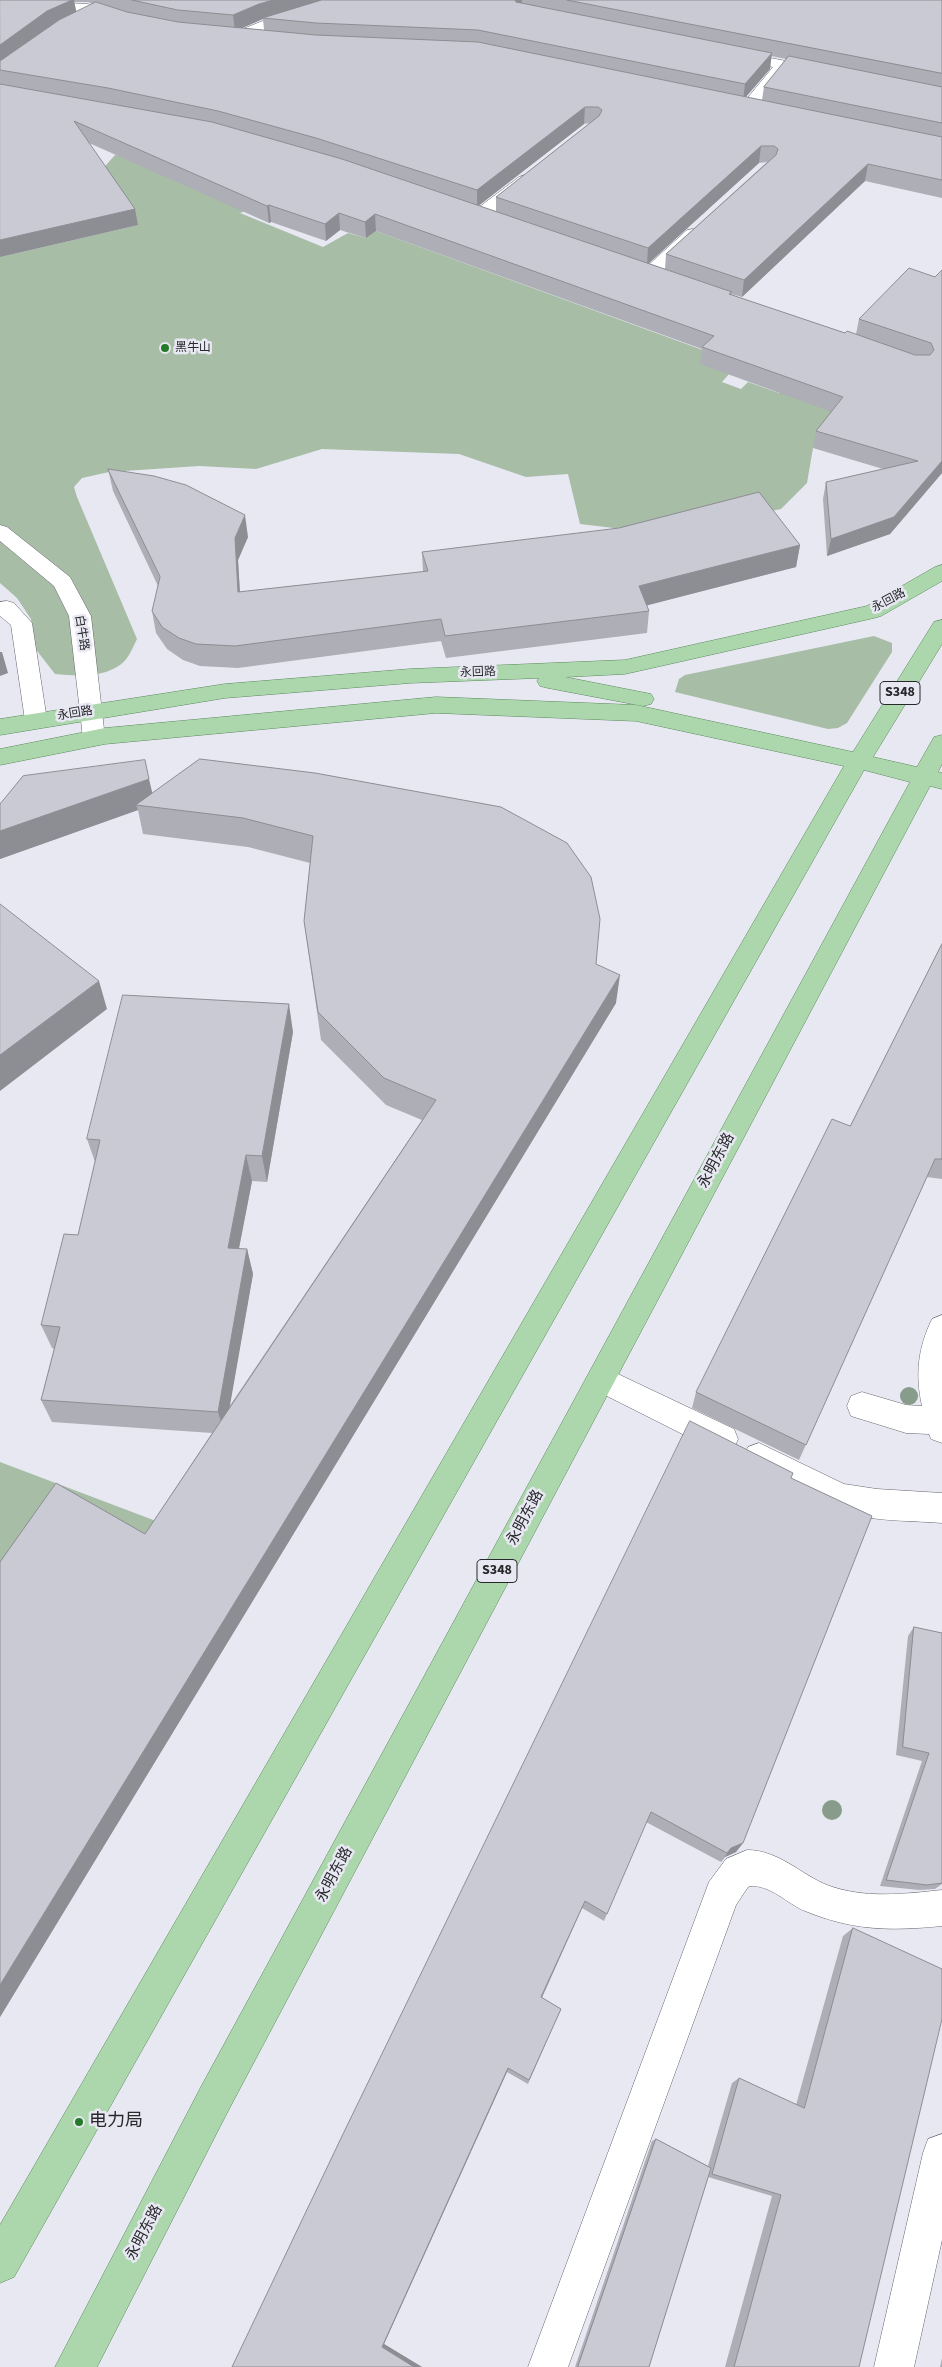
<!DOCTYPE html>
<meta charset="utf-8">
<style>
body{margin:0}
canvas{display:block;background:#e7e8f2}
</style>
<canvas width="942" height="2367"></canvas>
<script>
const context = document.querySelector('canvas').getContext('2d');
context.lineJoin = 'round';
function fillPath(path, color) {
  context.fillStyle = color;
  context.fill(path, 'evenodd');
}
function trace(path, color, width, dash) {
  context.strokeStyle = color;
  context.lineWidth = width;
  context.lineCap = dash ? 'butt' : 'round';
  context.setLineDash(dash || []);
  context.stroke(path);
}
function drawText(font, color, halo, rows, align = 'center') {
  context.font = font + ' "Source Sans 3","Noto Sans SC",sans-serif';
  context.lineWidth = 5;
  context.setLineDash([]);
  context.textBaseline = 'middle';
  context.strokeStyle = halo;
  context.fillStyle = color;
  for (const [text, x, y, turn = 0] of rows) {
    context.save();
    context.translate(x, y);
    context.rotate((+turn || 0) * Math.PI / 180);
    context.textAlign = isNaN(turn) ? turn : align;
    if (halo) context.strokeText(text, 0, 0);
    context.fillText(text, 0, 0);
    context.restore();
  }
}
const green = new Path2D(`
 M 115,155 L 252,179 L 243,212 L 240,213 L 323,247 L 348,233 L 366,238 L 376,231 L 711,353 L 729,374 L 722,382 L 741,389 L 748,382 L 779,393 L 791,381 L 856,411 L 829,427 L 813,448 L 807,483 L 781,509 L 707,524 L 622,529 L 580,524 L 568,474 L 526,477 L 459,454 L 322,449 L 256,469 L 199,466 L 109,472 L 82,478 L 74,487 L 77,497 L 137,639 C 133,647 128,660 120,665 C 102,678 76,676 55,674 L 34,647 L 31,619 L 17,598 L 0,583 L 0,257 L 138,225 L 98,174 Z
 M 874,636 L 892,643 L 892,652 L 847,723 L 838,728 L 828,729 L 675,692 L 679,679 L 685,675 Z
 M 0,1462 L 156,1521 L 154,1553 L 0,1600 Z`);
const minor = new Path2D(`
 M 0,0 L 88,4 L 124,15 L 126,18 L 119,22 L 87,12 L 0,7 Z
 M 334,0 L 354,0 C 346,11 287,23 271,28 C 260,32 249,38 238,40 L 231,36 L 233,33 L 260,22 Z
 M 733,51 L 818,67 L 826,72 L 818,77 L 787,70 L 753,110 L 748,112 L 740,107 L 773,67 L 728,58 L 726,55 Z
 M 525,175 L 531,177 L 533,180 L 531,183 L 486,219 L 474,219 L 472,215 L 474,211 L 519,177 Z
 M 693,229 L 699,230 L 701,234 L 699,238 L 655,278 L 643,278 L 640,274 L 643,270 L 687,230 Z
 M 0,525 L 7,527 L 70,577 L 91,616 L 105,738 L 102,743 L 94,746 L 86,743 L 83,738 L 69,616 L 54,586 L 0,541 Z
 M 7,601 L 14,603 L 32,623 L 47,720 L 44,725 L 36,728 L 28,725 L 25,720 L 11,625 L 0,616 L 0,602 Z
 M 942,1315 L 942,1443 L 931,1439 L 929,1434 L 906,1433 L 851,1416 L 847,1406 L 851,1396 L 862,1392 L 906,1405 L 922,1406 C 915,1374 918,1348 932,1319 Z
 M 601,1366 L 734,1429 L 738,1439 L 734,1449 L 723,1453 L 712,1449 L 591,1388 L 586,1379 L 591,1370 Z
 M 759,1443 L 844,1484 L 877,1489 L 942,1493 L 942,1523 C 905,1520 865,1522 830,1508 L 748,1467 L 744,1457 L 748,1447 Z
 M 747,1850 C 779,1850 800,1874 827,1885 C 864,1899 904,1894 942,1890 L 942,1926 C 891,1931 854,1931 805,1911 C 786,1903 771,1885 750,1886 L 748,1887 L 736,1905 L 568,2367 L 528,2367 L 709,1882 L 726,1859 Z
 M 942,2134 L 942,2240 L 914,2367 L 874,2367 L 923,2153 L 928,2139 Z`);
const major = new Path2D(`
 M 942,565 L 942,581 L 881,616 L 874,618 L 625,674 L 565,677 L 651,694 L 654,699 L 651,704 L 643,706 L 548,688 L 540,686 L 537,681 L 539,678 L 410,683 L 225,698 L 0,735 L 0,719 L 225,684 L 410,669 L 625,660 L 867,606 L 935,567 Z
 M 942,620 L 942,644 L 873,757 L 917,767 L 934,737 L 942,735 L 942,764 L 938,772 L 942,773 L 942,789 L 930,786 L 228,2111 L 97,2367 L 55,2367 L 202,2085 L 910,782 L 864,770 L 14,2277 L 0,2283 L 0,2225 L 844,766 L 636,721 L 436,713 L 105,744 L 0,765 L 0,749 L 105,728 L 436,697 L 636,705 L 853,752 L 934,622 Z`);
const trees = [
 [909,1396,9],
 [832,1810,10]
];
const wall = new Path2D(`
 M 0,0 L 942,0 L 942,198 L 865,181 L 742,297 L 731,294 L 731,295 L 845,333 L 856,334 L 859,319 L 935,277 L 942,473 L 890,534 L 827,556 L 823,499 L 826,482 L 883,469 L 813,448 L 816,431 L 832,412 L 700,364 L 702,349 L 423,248 L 376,231 L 366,238 L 340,230 L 326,241 L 271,222 L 269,223 L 89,143 L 138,225 L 0,257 ZM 74,2 L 88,2 L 93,4 L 76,12 ZM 263,19 L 264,30 L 242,28 L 260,20 ZM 771,56 L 786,59 L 764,87 L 762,100 L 746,97 L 770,69 ZM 590,123 L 496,197 L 496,211 L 478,206 L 584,124 ZM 767,162 L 666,254 L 665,269 L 648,263 L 759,163 Z
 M 108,469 L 248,537 L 238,560 L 240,592 L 423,572 L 422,552 L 800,545 L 796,567 L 647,605 L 649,611 L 647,633 L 446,658 L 441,641 L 238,668 L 200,666 L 183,660 L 167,649 L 156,633 L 152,611 L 158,586 L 113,491 Z
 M 200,759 L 596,964 L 616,1003 L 0,2017 L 0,1562 L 145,1534 L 212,1433 L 52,1422 L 41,1400 L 54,1349 L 52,1348 L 41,1325 L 78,1235 L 95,1162 L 87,1139 L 293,1032 L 267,1182 L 252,1181 L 239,1249 L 247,1249 L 253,1274 L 229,1407 L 422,1120 L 386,1105 L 321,1040 L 304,921 L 310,863 L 248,847 L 143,834 L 138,810 L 0,859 L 0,804 L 153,793 Z
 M 942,944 L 942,1179 L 927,1177 L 799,1460 L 692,1408 L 696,1392 L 850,1126 Z
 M 791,1478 L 743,1843 L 736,1852 L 725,1857 L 721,1862 L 646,1822 L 604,1921 L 582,1908 L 542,1998 L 561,2009 L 528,2084 L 507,2072 L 384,2344 L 422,2367 L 232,2367 Z
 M 914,1627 L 942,1633 L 942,1884 L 935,1889 L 919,1890 L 880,1886 L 922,1761 L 896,1755 L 908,1636 Z
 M 853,1928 L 859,2367 L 725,2367 L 772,2196 L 708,2177 L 649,2367 L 575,2367 L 652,2141 L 656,2139 L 708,2166 L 732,2083 L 739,2078 L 796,2105 L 843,1936 Z
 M 942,2358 L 942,2367 L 940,2367 Z`);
const shadedWall = new Path2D(`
 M 72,0 L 74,0 L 77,15 L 0,64 L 0,45 L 47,11 Z
 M 273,0 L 327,0 L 263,18 L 263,19 L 235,31 L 233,15 L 259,4 Z
 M 512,0 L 522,0 L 521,7 Z
 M 772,53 L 770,69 L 743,100 L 745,84 Z
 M 585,107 L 584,124 L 477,207 L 477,190 Z
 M 761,146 L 759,163 L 647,265 L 648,248 Z
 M 868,164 L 865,181 L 742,297 L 744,280 Z
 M 269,205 L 271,222 L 269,223 L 267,206 Z
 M 135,209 L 138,225 L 0,257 L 0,240 Z
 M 339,213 L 340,230 L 326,241 L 325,224 Z
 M 375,214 L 376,231 L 366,238 L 365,222 Z
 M 942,458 L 942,473 L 890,534 L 827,556 L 831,539 Z
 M 245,515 L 248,537 L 238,560 L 241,614 L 238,592 L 235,538 Z
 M 800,545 L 796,567 L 637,608 L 639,586 Z
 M 0,652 L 2,652 L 8,673 L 0,676 Z
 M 149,779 L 155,804 L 136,805 L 138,810 L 0,859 L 0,831 Z
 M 620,975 L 616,1003 L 0,2017 L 0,1985 Z
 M 99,981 L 107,1009 L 0,1091 L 0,1055 Z
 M 289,1004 L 293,1032 L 267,1182 L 262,1156 Z
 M 246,1155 L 252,1181 L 234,1273 L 228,1248 Z
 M 247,1249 L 253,1274 L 225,1434 L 218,1412 Z
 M 743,1843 L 736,1852 L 725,1857 L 721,1862 L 731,1848 Z
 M 585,1901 L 582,1908 L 539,2003 L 541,1997 Z
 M 508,2068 L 507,2072 L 384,2344 L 422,2367 L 414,2367 L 382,2347 Z`);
const building = new Path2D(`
 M 0,0 L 72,0 L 47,11 L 0,45 Z
 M 132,0 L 273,0 L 259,4 L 233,15 L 178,10 Z
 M 322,0 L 515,0 L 516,2 L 772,53 L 745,84 L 478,30 L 316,23 L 263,18 Z
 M 567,0 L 942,0 L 942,73 Z
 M 96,2 L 127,12 L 178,22 L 316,35 L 478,42 L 942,137 L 942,180 L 868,164 L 744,280 L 666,254 L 776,155 L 778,149 L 774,146 L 761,146 L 648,248 L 496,197 L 599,116 L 602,110 L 598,107 L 585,107 L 477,190 L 316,138 L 218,111 L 108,88 L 0,70 L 0,61 L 59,20 Z
 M 789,56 L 942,87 L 942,123 L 764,87 Z
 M 0,84 L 212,122 L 342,159 L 732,292 L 729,294 L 845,333 L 847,331 L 915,355 L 930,355 L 934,350 L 931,343 L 859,319 L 909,268 L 935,277 L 942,270 L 942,461 L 894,517 L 831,539 L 826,482 L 918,461 L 816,431 L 843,397 L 702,347 L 714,336 L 375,214 L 365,222 L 339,213 L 325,224 L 269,205 L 267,206 L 74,121 L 135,209 L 0,240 Z
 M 108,469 L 154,476 L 186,485 L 245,515 L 235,538 L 238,592 L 428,571 L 422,552 L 619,528 L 759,492 L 800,545 L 639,586 L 649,611 L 445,636 L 441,619 L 235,646 L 196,644 L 179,638 L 162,627 L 152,611 L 160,577 Z
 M 200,759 L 315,773 L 501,807 L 567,843 L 591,877 L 600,919 L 596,964 L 620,975 L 0,1985 L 0,1562 L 56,1483 L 145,1534 L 436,1100 L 384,1078 L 318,1012 L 304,921 L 313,836 L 243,818 L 136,805 Z
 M 145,760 L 149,779 L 0,831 L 0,804 L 23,776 Z
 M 0,904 L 99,981 L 0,1055 Z
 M 942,944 L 942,1159 L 935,1159 L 806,1445 L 696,1392 L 832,1119 L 850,1126 Z
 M 123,995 L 289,1004 L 262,1156 L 246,1155 L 228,1248 L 247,1249 L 218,1412 L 41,1400 L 60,1327 L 41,1325 L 64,1234 L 78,1235 L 100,1140 L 87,1139 Z
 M 690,1421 L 793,1473 L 791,1478 L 872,1516 L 743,1843 L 731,1848 L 727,1853 L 651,1812 L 607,1914 L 585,1901 L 541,1997 L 561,2009 L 529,2080 L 508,2068 L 382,2347 L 414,2367 L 232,2367 L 343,2134 Z
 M 914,1627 L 942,1633 L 942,1883 L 927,1885 L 886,1880 L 929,1753 L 903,1747 Z
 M 853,1928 L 942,1969 L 942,2019 L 859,2367 L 734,2367 L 781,2195 L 712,2174 L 739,2078 L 804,2108 Z
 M 656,2139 L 711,2168 L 649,2367 L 578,2367 Z`);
const markers = [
 [165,348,5,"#247a27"],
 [79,2122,5,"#247a27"]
];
const farPoinames = [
 ["黑牛山",175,348]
];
const farStreetnames = [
 ["永回路",889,601,-28],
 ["白牛路",81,633,81],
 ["永回路",478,673,-2],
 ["永回路",75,714,-9]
];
const shields = [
 [900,693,40],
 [497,1571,40]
];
const shieldNames = [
 ["S348",900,693],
 ["S348",497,1571]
];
const streetNames = [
 ["永明东路",717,1161,-62],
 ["永明东路",526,1518,-62],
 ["永明东路",335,1875,-62],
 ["永明东路",145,2233,-62]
];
const nearPoinames = [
 ["电力局",89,2122]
];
fillPath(green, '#a7bda6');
trace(minor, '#65656e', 1);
trace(major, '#5a895b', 1);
fillPath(minor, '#fff');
fillPath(major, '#acd7ac');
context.fillStyle = '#889c8c';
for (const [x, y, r] of trees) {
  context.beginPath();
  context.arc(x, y, r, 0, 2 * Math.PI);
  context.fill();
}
fillPath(wall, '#aeaeb6');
fillPath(shadedWall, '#8d8d94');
fillPath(building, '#cacad4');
trace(building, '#8d8d94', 1);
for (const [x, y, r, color] of markers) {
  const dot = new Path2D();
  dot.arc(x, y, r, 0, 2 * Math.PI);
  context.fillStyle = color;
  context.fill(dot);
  trace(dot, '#e7e8f2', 2);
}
drawText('12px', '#29292d', '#e7e8f2', farPoinames, 'left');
drawText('12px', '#29292d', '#e7e8f2', farStreetnames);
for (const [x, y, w] of shields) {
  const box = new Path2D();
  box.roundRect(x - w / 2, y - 11.5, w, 23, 4);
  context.fillStyle = '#e7e8f2';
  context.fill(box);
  trace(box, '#29292d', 1);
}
drawText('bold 14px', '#29292d', null, shieldNames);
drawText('15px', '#29292d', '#e7e8f2', streetNames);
drawText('18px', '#29292d', '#e7e8f2', nearPoinames, 'left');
</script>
